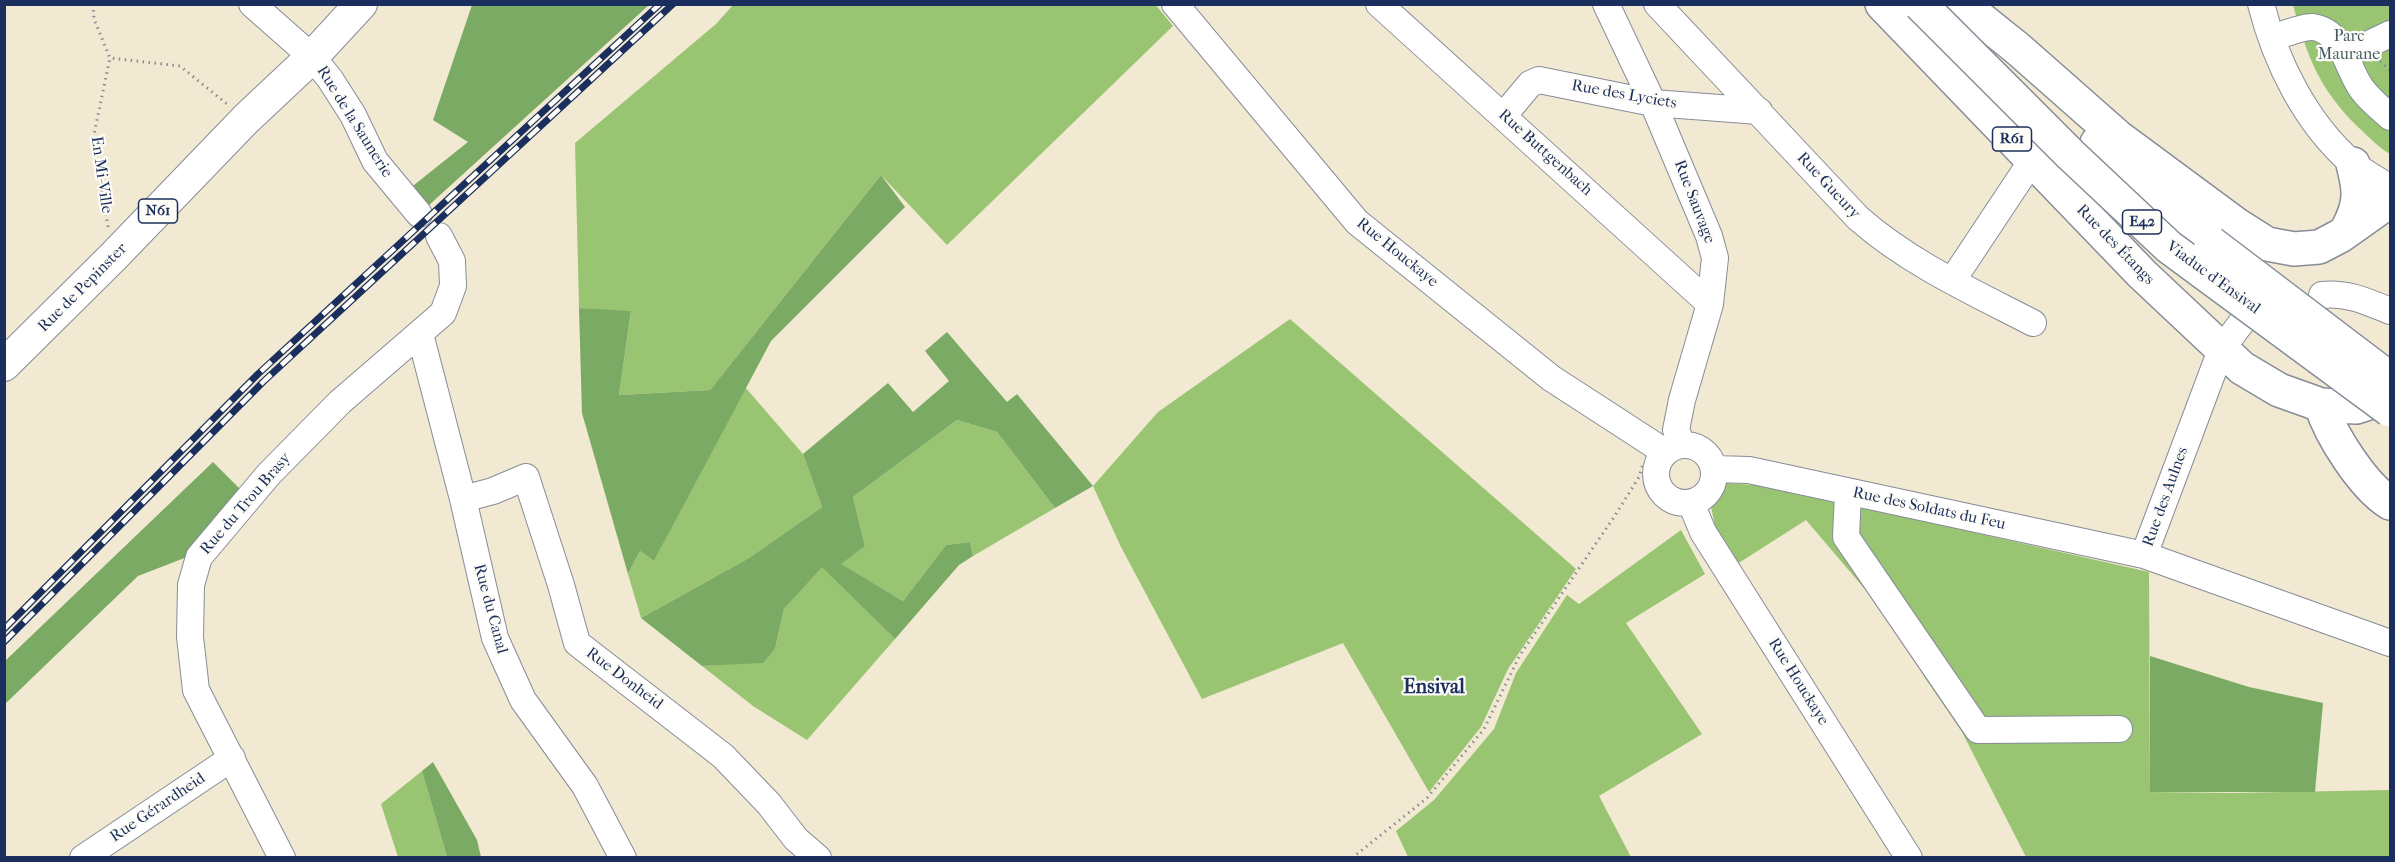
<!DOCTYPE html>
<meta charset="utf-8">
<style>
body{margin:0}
#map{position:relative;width:2395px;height:862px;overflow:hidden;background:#f1e9d1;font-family:"IM FELL French Canon",serif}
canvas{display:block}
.frame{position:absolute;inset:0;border:6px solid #1b2f5e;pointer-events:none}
</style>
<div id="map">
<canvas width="2395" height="862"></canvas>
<div class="frame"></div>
</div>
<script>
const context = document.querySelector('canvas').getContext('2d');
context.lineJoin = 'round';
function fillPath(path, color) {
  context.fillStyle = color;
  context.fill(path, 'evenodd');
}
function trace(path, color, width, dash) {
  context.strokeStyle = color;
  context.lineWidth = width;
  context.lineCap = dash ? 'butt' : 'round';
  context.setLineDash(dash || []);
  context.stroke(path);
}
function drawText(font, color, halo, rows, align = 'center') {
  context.font = font + ' "IM FELL French Canon",serif';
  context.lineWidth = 4.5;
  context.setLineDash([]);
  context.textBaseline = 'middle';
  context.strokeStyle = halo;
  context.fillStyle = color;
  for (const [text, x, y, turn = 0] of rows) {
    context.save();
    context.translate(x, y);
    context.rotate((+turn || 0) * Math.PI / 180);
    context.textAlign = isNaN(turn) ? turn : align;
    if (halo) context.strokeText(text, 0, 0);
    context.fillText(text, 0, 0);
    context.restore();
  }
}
const green = new Path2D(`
 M 1155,4 L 1173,26 L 947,245 L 881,175 L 710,390 L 619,395 L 631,312 L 579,308 L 575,143 L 716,24 L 733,5 Z
 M 2293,5 L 2390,5 L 2390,154 C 2378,147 2369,137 2358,127 C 2319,89 2307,56 2293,5 Z
 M 1290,319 L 1576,569 L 1508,669 L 1481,727 L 1429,792 L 1343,643 L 1202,699 L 1121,547 L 1093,486 L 1158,412 Z
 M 745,387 L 803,454 L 822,507 L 749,558 L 641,618 L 628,574 L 640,551 L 654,561 Z
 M 957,420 L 997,432 L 1055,508 L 973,556 L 970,542 L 946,545 L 903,601 L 840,564 L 865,546 L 853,497 Z
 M 1727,483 L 1768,486 L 2149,572 L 2150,792 L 2232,793 L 2390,790 L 2390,857 L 2026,857 L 1962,732 L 1925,678 L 1886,614 L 1806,520 L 1734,566 L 1716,532 L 1711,506 Z
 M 1681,530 L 1705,574 L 1626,623 L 1702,734 L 1599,796 L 1631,857 L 1408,857 L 1396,831 L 1434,800 L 1494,729 L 1516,673 L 1567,595 L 1579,604 Z
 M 822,566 L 895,639 L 807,740 L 753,706 L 702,666 L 763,662 L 775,649 L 784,609 Z
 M 422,771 L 447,857 L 398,857 L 381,804 Z`);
const forest = new Path2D(`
 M 472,5 L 649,5 L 428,206 L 409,189 L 468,142 L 433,120 Z
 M 881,175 L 905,207 L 771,341 L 654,561 L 640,551 L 628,574 L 582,413 L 579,308 L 631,311 L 619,395 L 710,390 Z
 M 947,332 L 1007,402 L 1017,394 L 1093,486 L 1055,508 L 997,432 L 957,420 L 853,497 L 865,546 L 841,564 L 903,601 L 946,545 L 970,542 L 973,556 L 959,565 L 895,639 L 822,567 L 784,609 L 775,649 L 763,663 L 702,666 L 641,618 L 749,558 L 822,507 L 803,454 L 888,383 L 913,412 L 949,381 L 925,351 Z
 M 213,462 L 243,492 L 187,557 L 138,576 L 5,704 L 5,661 Z
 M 2150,656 L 2249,687 L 2323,703 L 2315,792 L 2150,792 Z
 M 433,762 L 477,840 L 481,857 L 447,857 L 422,771 Z`);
const path = new Path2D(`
 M 93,4 L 94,19 L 110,58 L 180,66 L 227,104
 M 2380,61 L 2390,70
 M 108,227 L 93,139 L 110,58
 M 1352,858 L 1427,798 L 1484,729 L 1520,655 L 1614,517 L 1639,477 L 1643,464`);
const minor = new Path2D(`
 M 252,4 L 312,57 L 330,79 L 353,115 L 375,161 L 419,214
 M 1175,4 L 1357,222 L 1551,378 L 1665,452
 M 1379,4 L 1710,304
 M 1606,4 L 1653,103 L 1709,236 L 1715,258 L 1710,304 L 1682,400 L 1676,430 L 1682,444
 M 1657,4 L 1858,218 C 1909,263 1973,292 2033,323
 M 2261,4 C 2276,63 2306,123 2352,163 C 2363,172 2378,180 2390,188
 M 2272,38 C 2281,35 2304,26 2313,27 C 2341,31 2346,63 2358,83 C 2365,96 2379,107 2390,117
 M 2346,55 L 2390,34
 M 1504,115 L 1530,84 L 1539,80 L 1653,103 L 1759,111
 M 1952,281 L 2025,171 L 2045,149
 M 2322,295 C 2347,292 2368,302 2390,311
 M 420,334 L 463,499 L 495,638 L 523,700 L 585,786 L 623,858
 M1656 474a29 29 0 1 1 58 0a29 29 0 1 1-58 0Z
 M 1714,469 L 1749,470 L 2144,555 L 2390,643
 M 1848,492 L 1846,537 L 1978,730 L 2119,729
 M 463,499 L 493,491 L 526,477 L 561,585 L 577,643 L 723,756 L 769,804 L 796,839 L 818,858
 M 1691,503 L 1703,532 L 1909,858
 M 2144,555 L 2221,350 L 2256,303
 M 83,858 L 232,758
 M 282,858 L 196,690 L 190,637 L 191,585 L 199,557 L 269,474 L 340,402 L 443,313 L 453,286 L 452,261 L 439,236`);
const major = new Path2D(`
 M 4,365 L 113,257 L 246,119 L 312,57 L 361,4`);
const highway = new Path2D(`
 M 1882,4 L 2142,274 L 2242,368 L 2279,390 L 2321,405 L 2356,407 L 2390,396
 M 1962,4 L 2017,48 L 2118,137 L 2237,225 L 2267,244 L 2294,249 L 2319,247 L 2340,236 L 2381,207 L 2390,204
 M 2097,143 L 2138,183 L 2211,243
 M 2348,228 C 2361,203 2360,191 2353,164
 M 2321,405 C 2331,436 2363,486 2390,503`);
const rail = new Path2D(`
 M 4,629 L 258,374 L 660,4
 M 4,642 L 264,381 L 673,4`);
const highwayBridge = new Path2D(`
 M 1920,4 L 2071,155 L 2169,247 L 2390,410
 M 2211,243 L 2390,379`);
const shields = [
 [2012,139,39],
 [158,211,39],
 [2142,222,39]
];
const shieldNames = [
 ["R61",2012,139],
 ["N61",158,211],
 ["E42",2142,222]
];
const parkNames = [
 ["Parc",2349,37],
 ["Maurane",2349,55]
];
const streetNames = [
 ["Rue des Lyciets",1624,95,10],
 ["Rue de la Saunerie",354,122,58],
 ["Rue Buttgenbach",1545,153,42],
 ["En Mi-Ville",101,175,82],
 ["Rue Gueury",1828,186,47],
 ["Rue Sauvage",1694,202,69],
 ["Rue des Étangs",2115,245,46],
 ["Rue Houckaye",1397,253,39],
 ["Viaduc d’Ensival",2213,278,36],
 ["Rue de Pepinster",83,288,-45],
 ["Rue des Aulnes",2166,497,-70],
 ["Rue du Trou Brasy",246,504,-49],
 ["Rue des Soldats du Feu",1929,509,12],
 ["Rue du Canal",490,609,75],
 ["Rue Donheid",624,679,37],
 ["Rue Houckaye",1798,682,58],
 ["Rue Gérardheid",158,808,-34]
];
const quarterNames = [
 ["Ensival",1434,688]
];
fillPath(green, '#99c572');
fillPath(forest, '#7aaa64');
trace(minor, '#868c98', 28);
trace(major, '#868c98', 34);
trace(highway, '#868c98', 36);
trace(path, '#868c98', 3, [1.5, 4.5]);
trace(minor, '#fff', 26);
trace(major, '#fff', 32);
trace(highway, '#fff', 33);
trace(rail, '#1b2f5e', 7);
trace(rail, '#fdfcf7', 4.5, [14]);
trace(highwayBridge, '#868c98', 36, []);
trace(highwayBridge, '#fff', 33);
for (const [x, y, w] of shields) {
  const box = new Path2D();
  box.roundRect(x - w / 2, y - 12, w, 24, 4.5);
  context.fillStyle = '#fdfcf7';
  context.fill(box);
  trace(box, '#1b2f5e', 1.5);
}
drawText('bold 15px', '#1b2f5e', null, shieldNames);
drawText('16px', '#415c64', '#fdfcf7', parkNames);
drawText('16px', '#1b2f5e', '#fdfcf7', streetNames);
drawText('bold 20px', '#1b2f5e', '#fdfcf7', quarterNames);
</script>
